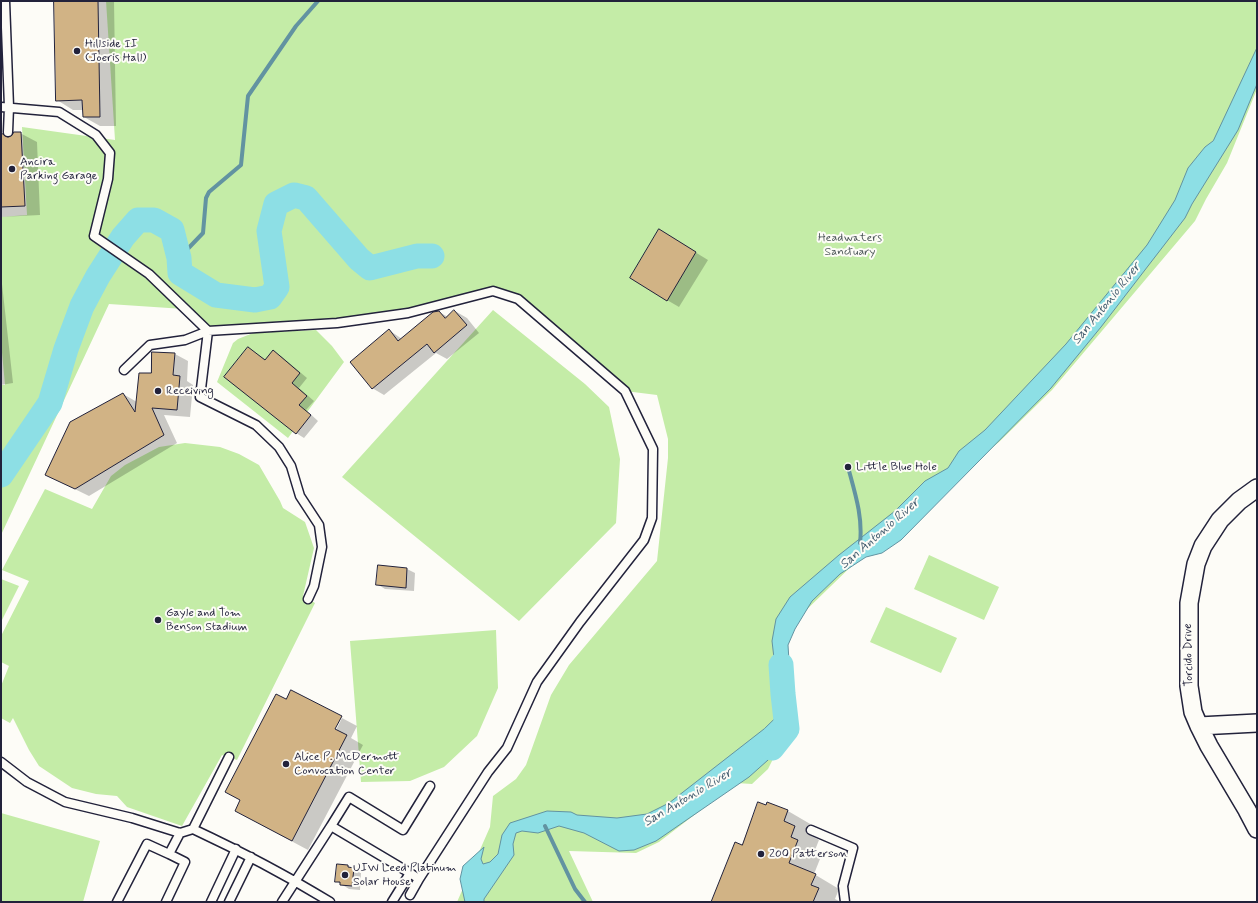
<!DOCTYPE html>
<style>
body{margin:0}
#map{position:relative;width:1258px;height:903px;overflow:hidden;background:#fdfcf7;font-family:Mynerve,sans-serif}
canvas{display:block}
.frame{position:absolute;inset:0;border:2px solid #22223b;pointer-events:none}
</style>
<div id="map">
<canvas width="1258" height="903"></canvas>
<div class="frame"></div>
</div>
<script>
const context = document.querySelector('canvas').getContext('2d');
context.lineJoin = 'round';
function fillPath(path, color) {
  context.fillStyle = color;
  context.fill(path, 'evenodd');
}
function trace(path, color, width, dash) {
  context.strokeStyle = color;
  context.lineWidth = width;
  context.lineCap = dash ? 'butt' : 'round';
  context.setLineDash(dash || []);
  context.stroke(path);
}
function drawText(font, color, halo, rows, align = 'center') {
  context.font = font + ' Mynerve,sans-serif';
  context.lineWidth = 4;
  context.setLineDash([]);
  context.textBaseline = 'middle';
  context.strokeStyle = halo;
  context.fillStyle = color;
  for (const [text, x, y, turn = 0] of rows) {
    context.save();
    context.translate(x, y);
    context.rotate((+turn || 0) * Math.PI / 180);
    context.textAlign = isNaN(turn) ? turn : align;
    if (halo) context.strokeText(text, 0, 0);
    context.fillText(text, 0, 0);
    context.restore();
  }
}
const green = new Path2D(`
 M 106,1 L 1257,1 L 1257,89 L 1227,163 L 1206,199 L 1195,221 L 1052,390 L 999,442 L 865,553 L 798,618 L 775,649 L 770,673 L 779,727 L 779,747 L 768,769 L 752,784 L 736,783 L 659,842 L 636,853 L 569,851 L 593,902 L 457,902 L 490,827 L 493,796 L 516,779 L 526,765 L 551,695 L 569,665 L 657,561 L 668,458 L 668,439 L 657,395 L 625,391 L 518,299 L 493,291 L 408,313 L 208,331 L 184,309 L 109,304 L 1,535 L 1,385 L 5,385 L 1,342 L 1,217 L 27,215 L 22,127 L 115,140 Z
 M 493,310 L 585,384 L 609,407 L 620,459 L 616,523 L 519,621 L 342,477 Z
 M 316,330 L 332,346 L 344,362 L 288,438 L 217,382 L 233,343 L 238,339 L 253,333 Z
 M 185,443 L 220,447 L 239,454 L 259,465 L 280,501 L 283,508 L 305,522 L 314,548 L 303,596 L 315,603 L 237,760 L 222,755 L 182,826 L 127,807 L 117,796 L 96,794 L 72,788 L 39,766 L 29,750 L 13,718 L 10,723 L 1,718 L 1,686 L 9,666 L 1,662 L 1,636 L 29,581 L 2,570 L 45,489 L 92,509 L 111,476 L 125,465 L 159,447 Z
 M 929,555 L 999,587 L 984,620 L 914,589 Z
 M 1,579 L 19,586 L 1,622 Z
 M 886,607 L 957,638 L 941,673 L 870,642 Z
 M 496,630 L 498,688 L 477,736 L 444,767 L 410,781 L 361,782 L 350,641 Z
 M 1,813 L 100,841 L 83,902 L 1,902 Z`);
const water = new Path2D(`
 M 1257,48 L 1257,84 L 1238,130 L 1192,204 L 1185,218 L 1101,327 L 1051,388 L 901,540 L 882,553 L 866,557 L 840,574 L 812,601 L 795,629 L 788,645 L 792,709 L 778,693 L 772,641 L 776,619 L 790,597 L 839,555 L 895,511 L 925,481 L 948,468 L 959,451 L 985,430 L 1066,344 L 1147,245 L 1175,200 L 1188,168 L 1205,147 L 1213,141 Z
 M 780,714 L 796,729 L 796,735 L 749,777 L 656,841 L 634,850 L 619,851 L 584,833 L 559,826 L 538,833 L 522,831 L 516,833 L 513,844 L 514,855 L 484,899 L 484,902 L 465,902 L 460,879 L 463,866 L 484,847 L 481,859 L 483,864 L 490,862 L 498,854 L 502,835 L 510,823 L 547,811 L 571,812 L 577,815 L 617,818 L 647,814 L 669,803 L 764,729 Z`);
const shadow = new Path2D(`
 M 55,1 L 114,1 L 116,126 L 100,126 L 84,117 L 84,110 L 73,110 L 57,100 Z
 M 1,39 L 5,52 L 1,53 Z
 M 20,133 L 37,142 L 40,215 L 1,217 L 1,134 L 10,138 Z
 M 672,238 L 708,260 L 679,307 L 667,300 Z
 M 1,275 L 13,383 L 1,385 Z
 M 455,311 L 467,318 L 479,333 L 447,359 L 436,353 L 384,395 L 372,388 L 389,330 L 402,339 L 439,312 L 448,317 Z
 M 248,348 L 266,360 L 273,352 L 281,356 L 307,378 L 299,388 L 314,401 L 306,410 L 318,421 L 304,438 L 296,433 Z
 M 175,354 L 188,361 L 187,381 L 193,385 L 190,417 L 164,415 L 177,443 L 89,496 L 46,475 L 123,394 L 137,402 L 152,374 Z
 M 379,566 L 407,569 L 415,573 L 414,591 L 385,589 L 377,584 Z
 M 342,718 L 357,726 L 351,738 L 363,745 L 308,850 L 252,820 L 332,733 L 334,734 Z
 M 768,803 L 788,811 L 812,825 L 808,834 L 819,840 L 815,850 L 822,854 L 814,874 L 839,889 L 835,899 L 841,902 L 712,902 Z
 M 348,866 L 361,873 L 360,890 L 349,889 L 336,881 Z`);
const stream = new Path2D(`
 M 179,258 L 203,233 L 206,198 L 209,192 L 241,165 L 248,96 L 296,26 L 318,1
 M 848,467 C 855,493 863,517 860,543
 M 545,826 L 575,889 L 585,902`);
const river = new Path2D(`
 M 1,475 L 50,403 L 66,349 L 82,306 L 98,276 L 123,237 L 138,220 L 154,220 L 172,230 L 179,258 L 180,273 L 216,295 L 255,300 L 270,297 L 277,287 L 269,231 L 276,204 L 294,195 L 306,198 L 359,259 L 370,268 L 417,256 L 432,256
 M 772,748 L 787,729 L 783,694 L 781,665`);
const building = new Path2D(`
 M 54,1 L 98,1 L 100,117 L 83,117 L 82,100 L 56,101 Z
 M 14,132 L 21,132 L 25,206 L 1,207 L 1,133 L 8,137 L 12,135 Z
 M 659,229 L 696,252 L 667,301 L 630,278 Z
 M 454,310 L 467,325 L 434,353 L 427,344 L 372,389 L 350,362 L 389,329 L 398,341 L 433,312 L 439,311 L 445,318 Z
 M 248,347 L 265,360 L 273,350 L 300,373 L 292,383 L 307,396 L 299,405 L 311,415 L 296,434 L 224,377 Z
 M 152,352 L 175,353 L 173,375 L 180,376 L 177,410 L 152,408 L 164,435 L 75,489 L 45,475 L 70,422 L 123,393 L 135,412 L 139,373 L 151,373 Z
 M 378,565 L 407,568 L 406,588 L 376,585 Z
 M 291,690 L 342,716 L 335,729 L 347,735 L 292,841 L 235,811 L 240,800 L 225,792 L 276,694 L 286,699 Z
 M 758,802 L 766,805 L 767,802 L 788,810 L 784,821 L 795,826 L 791,837 L 798,840 L 789,863 L 816,874 L 811,885 L 819,888 L 813,902 L 711,902 L 735,842 L 742,845 Z
 M 337,864 L 348,865 L 348,867 L 354,868 L 352,886 L 340,885 L 340,882 L 335,882 Z`);
const lane = new Path2D(`
 M 5,1 L 9,107 L 8,132
 M 1,107 L 59,112 L 96,135 L 110,153 L 108,179 L 94,236 L 149,274 L 208,331 L 337,323 L 408,313 L 493,291 L 518,299 L 625,391 L 653,449 L 652,518 L 644,540 L 580,622 L 537,682 L 507,748 L 488,772 L 419,879 L 410,873 L 392,902
 M 124,370 L 150,345 L 185,340 L 208,331 L 200,397 L 256,425 L 279,447 L 291,466 L 300,496 L 319,525 L 322,547 L 314,586 L 308,599
 M 1,762 L 27,782 L 65,802 L 132,818 L 180,833 L 193,829 L 229,757
 M 331,826 L 349,797 L 403,830 L 430,786
 M 193,829 C 240,851 286,875 330,902
 M 811,830 L 853,848 L 843,886 L 845,902
 M 410,895 L 419,879
 M 117,902 L 147,844 L 169,854 L 180,833
 M 166,902 L 185,862 L 169,854
 M 211,902 L 236,849
 M 229,902 L 251,857
 M 282,902 L 331,826 L 410,873`);
const street = new Path2D(`
 M 1257,488 L 1239,501 L 1220,520 L 1203,546 L 1196,564 L 1189,603 L 1189,686 L 1193,712 L 1199,726 L 1209,746 L 1247,810 L 1257,829
 M 1199,726 L 1257,723`);
const markers = [
 [77,51,4,"#22223b"],
 [12,169,4,"#22223b"],
 [158,391,4,"#22223b"],
 [848,467,4,"#22223b"],
 [158,620,4,"#22223b"],
 [286,764,4,"#22223b"],
 [761,854,4,"#22223b"],
 [345,875,4,"#22223b"]
];
const poiNames = [
 ["Hillside II",85,44],
 ["(Joeris Hall)",85,58],
 ["Ancira",20,162],
 ["Parking Garage",20,176],
 ["Receiving",166,391],
 ["Little Blue Hole",856,467],
 ["Gayle and Tom",166,613],
 ["Benson Stadium",166,627],
 ["Alice P. McDermott",294,757],
 ["Convocation Center",294,771],
 ["200 Patterson",769,854],
 ["UIW Leed Platinum",353,868],
 ["Solar House",353,882]
];
const parkNames = [
 ["Headwaters",850,238],
 ["Sanctuary",850,252]
];
const streetNames = [
 ["Torcido Drive",1189,655,-91]
];
const waterNames = [
 ["San Antonio River",1107,304,-51],
 ["San Antonio River",880,534,-41],
 ["San Antonio River",688,798,-31]
];
fillPath(green, '#c4eca7');
fillPath(water, '#8ddfe5');
trace(water, '#6293a1', 1);
fillPath(shadow, '#0003');
trace(stream, '#6293a1', 4);
trace(river, '#8ddfe5', 25);
fillPath(building, '#d1b385');
trace(building, '#22223b', 1);
trace(lane, '#22223b', 11);
trace(street, '#22223b', 20);
trace(lane, '#fdfcf7', 8);
trace(street, '#fdfcf7', 17);
for (const [x, y, r, color] of markers) {
  const dot = new Path2D();
  dot.arc(x, y, r, 0, 2 * Math.PI);
  context.fillStyle = color;
  context.fill(dot);
  trace(dot, '#fdfcf7', 1.5);
}
drawText('12px', '#22223b', '#fdfcf7', poiNames, 'left');
drawText('12px', '#4a5456', '#fdfcf7', parkNames);
drawText('12px', '#22223b', '#fdfcf7', streetNames);
drawText('italic 13px', '#425b6e', '#fdfcf7', waterNames);
</script>
